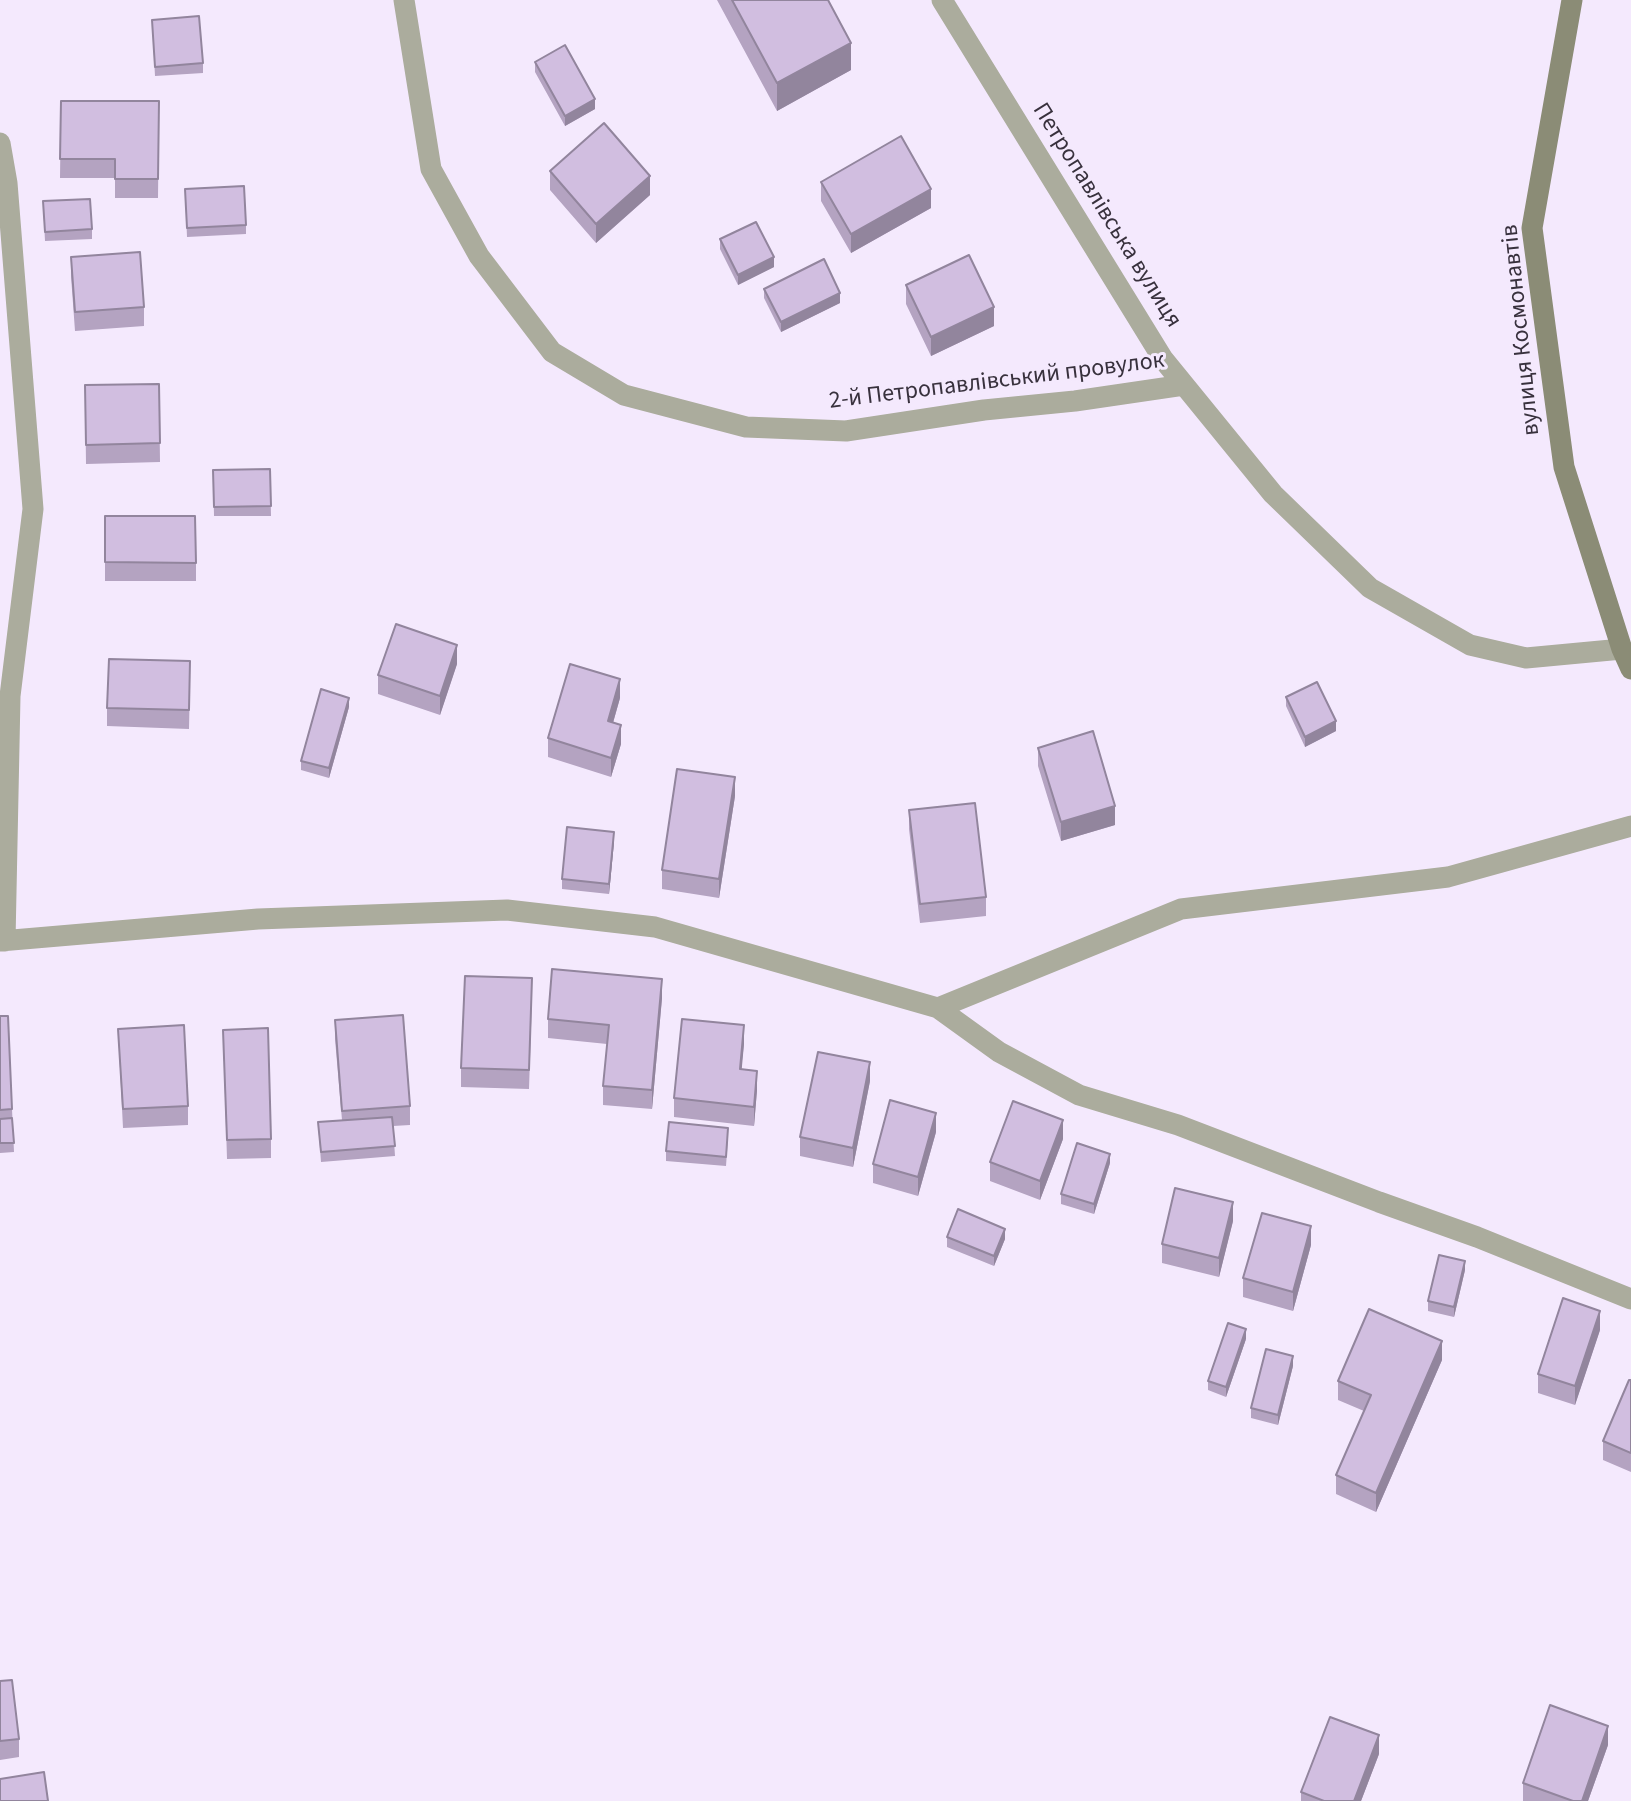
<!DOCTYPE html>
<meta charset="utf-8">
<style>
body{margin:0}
canvas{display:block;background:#f4e9fd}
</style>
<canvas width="1631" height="1801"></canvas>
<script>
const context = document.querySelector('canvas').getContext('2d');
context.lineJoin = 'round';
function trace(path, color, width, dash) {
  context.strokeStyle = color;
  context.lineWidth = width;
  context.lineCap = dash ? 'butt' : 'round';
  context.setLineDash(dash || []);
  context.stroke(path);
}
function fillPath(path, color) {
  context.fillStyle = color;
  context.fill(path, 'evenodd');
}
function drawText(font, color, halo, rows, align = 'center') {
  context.font = font + ' "Source Sans 3",sans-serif';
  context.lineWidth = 6;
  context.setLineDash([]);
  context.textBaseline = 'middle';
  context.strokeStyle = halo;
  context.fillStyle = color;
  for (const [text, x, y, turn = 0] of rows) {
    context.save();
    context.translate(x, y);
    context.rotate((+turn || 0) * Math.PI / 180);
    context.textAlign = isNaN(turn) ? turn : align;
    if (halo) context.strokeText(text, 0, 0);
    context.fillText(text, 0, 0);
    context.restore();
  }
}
const street = new Path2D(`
 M 404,0 L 431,169 L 479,256 L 552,352 L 624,395 L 746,427 L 846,431 L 984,410 L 1075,401 L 1184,385
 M 942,0 L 1163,359 L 1273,494 L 1370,588 L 1470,645 L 1526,658 L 1622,649
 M 0,143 L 7,183 L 33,509 L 10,696 L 5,941
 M 0,941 L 258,919 L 507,910 L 655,927 L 938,1008 L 1181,909 L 1448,877 L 1631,826
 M 938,1008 L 999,1052 L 1079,1095 L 1178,1125 L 1379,1202 L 1477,1237 L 1631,1299`);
const secondary = new Path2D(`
 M 1572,0 L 1532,228 L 1564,467 L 1622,649 L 1631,669`);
const wall = new Path2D(`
 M 717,0 L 828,0 L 851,70 L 777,111 Z
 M 152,20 L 203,63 L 203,73 L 155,76 Z
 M 535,62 L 595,109 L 565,126 L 535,72 Z
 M 61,101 L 159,101 L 158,198 L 115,198 L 115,178 L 60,178 Z
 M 550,171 L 650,195 L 596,243 L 550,190 Z
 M 821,182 L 931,208 L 851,253 L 821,201 Z
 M 185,189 L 246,225 L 246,234 L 187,237 Z
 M 43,201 L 92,229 L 92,239 L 45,241 Z
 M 720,239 L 774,267 L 738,285 L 720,249 Z
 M 71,257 L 144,307 L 144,326 L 75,331 L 71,276 Z
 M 906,285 L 994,326 L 931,356 L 906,304 Z
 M 764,289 L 840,303 L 781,332 L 764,298 Z
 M 159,384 L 160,462 L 86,464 L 85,385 Z
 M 270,469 L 271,516 L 214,516 L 213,470 Z
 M 105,516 L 196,563 L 196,581 L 105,581 Z
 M 457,664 L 440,715 L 378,694 L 378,675 Z
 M 190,680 L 189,729 L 107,726 L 107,708 Z
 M 1286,697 L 1336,731 L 1305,747 L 1286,706 Z
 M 620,698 L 613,723 L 621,744 L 611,777 L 548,757 L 548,738 Z
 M 349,707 L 329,778 L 301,770 L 301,761 Z
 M 1038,748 L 1115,825 L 1061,841 L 1038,766 Z
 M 735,796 L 719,898 L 662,889 L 662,870 Z
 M 909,810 L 986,897 L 986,916 L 920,923 L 909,829 Z
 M 614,842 L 609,894 L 562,889 L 562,879 Z
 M 532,997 L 529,1089 L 461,1087 L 461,1068 Z
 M 662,998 L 652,1109 L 603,1105 L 603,1086 L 607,1044 L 548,1038 L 548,1019 Z
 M 0,1016 L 12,1109 L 14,1152 L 0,1153 Z
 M 335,1020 L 410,1106 L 410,1125 L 393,1126 L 395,1156 L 321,1162 L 318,1122 L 342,1120 L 335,1039 Z
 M 118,1029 L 188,1106 L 188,1125 L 123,1128 Z
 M 223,1030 L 271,1139 L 271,1158 L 227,1159 Z
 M 744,1044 L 741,1069 L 757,1090 L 754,1126 L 674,1117 L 674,1098 Z
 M 870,1081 L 853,1167 L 800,1156 L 800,1137 Z
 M 936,1132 L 918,1196 L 873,1183 L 873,1164 Z
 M 728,1138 L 726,1166 L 666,1161 L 666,1151 Z
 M 1063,1139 L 1040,1200 L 990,1181 L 990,1162 Z
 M 1110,1163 L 1094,1214 L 1061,1204 L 1061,1194 Z
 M 1233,1221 L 1219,1277 L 1162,1263 L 1162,1244 Z
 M 947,1237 L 1005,1239 L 994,1266 L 947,1247 Z
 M 1311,1245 L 1293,1311 L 1243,1297 L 1243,1278 Z
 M 1465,1270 L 1454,1317 L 1428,1311 L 1428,1301 Z
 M 1600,1330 L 1575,1405 L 1538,1393 L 1538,1374 Z
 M 1246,1339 L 1226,1397 L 1208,1390 L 1208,1381 Z
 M 1442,1360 L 1376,1512 L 1336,1494 L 1336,1475 L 1364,1411 L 1338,1400 L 1338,1381 Z
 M 1293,1366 L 1278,1425 L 1251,1418 L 1251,1408 Z
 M 1631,1380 L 1631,1472 L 1603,1460 L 1603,1441 Z
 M 0,1681 L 19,1739 L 19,1757 L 0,1760 Z
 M 1608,1745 L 1588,1801 L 1523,1801 L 1523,1783 Z
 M 1379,1754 L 1361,1801 L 1301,1801 L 1301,1792 Z`);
const shadedWall = new Path2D(`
 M 851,43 L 851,70 L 777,111 L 777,83 Z
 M 595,99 L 595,109 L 565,126 L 565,116 Z
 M 650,176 L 650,195 L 596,243 L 596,224 Z
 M 931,189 L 931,208 L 851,253 L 851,234 Z
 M 774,257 L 774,267 L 738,285 L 738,275 Z
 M 840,293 L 840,303 L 781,332 L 781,322 Z
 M 994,307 L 994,326 L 931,356 L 931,337 Z
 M 457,645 L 457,664 L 440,715 L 440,696 Z
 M 620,679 L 620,698 L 608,740 L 608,721 Z
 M 349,698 L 349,707 L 329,778 L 329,768 Z
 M 1336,721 L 1336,731 L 1305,747 L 1305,737 Z
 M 621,725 L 621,744 L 611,777 L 611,758 Z
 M 735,777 L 735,796 L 719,898 L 719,879 Z
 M 1115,806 L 1115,825 L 1061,841 L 1061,822 Z
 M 614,832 L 614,842 L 609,894 L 609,884 Z
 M 662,979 L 662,998 L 652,1109 L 652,1090 Z
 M 744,1025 L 744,1044 L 740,1088 L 740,1069 Z
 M 870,1062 L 870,1081 L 853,1167 L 853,1148 Z
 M 757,1071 L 757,1090 L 754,1126 L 754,1107 Z
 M 936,1113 L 936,1132 L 918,1196 L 918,1177 Z
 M 1063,1120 L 1063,1139 L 1040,1200 L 1040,1181 Z
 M 1110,1154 L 1110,1163 L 1094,1214 L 1094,1204 Z
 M 1233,1202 L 1233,1221 L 1219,1277 L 1219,1258 Z
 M 1311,1226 L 1311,1245 L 1293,1311 L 1293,1292 Z
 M 1005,1229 L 1005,1239 L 994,1266 L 994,1256 Z
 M 1465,1261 L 1465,1270 L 1454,1317 L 1454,1307 Z
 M 1600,1311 L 1600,1330 L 1575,1405 L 1575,1386 Z
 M 1246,1329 L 1246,1339 L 1226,1397 L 1226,1387 Z
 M 1442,1341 L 1442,1360 L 1376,1512 L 1376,1493 Z
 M 1293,1356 L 1293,1366 L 1278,1425 L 1278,1415 Z
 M 1608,1726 L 1608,1745 L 1588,1801 L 1582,1801 Z
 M 1379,1735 L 1379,1754 L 1361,1801 L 1354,1801 Z`);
const building = new Path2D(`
 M 732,0 L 828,0 L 851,43 L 777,83 Z
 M 199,16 L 203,63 L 155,67 L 152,20 Z
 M 565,45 L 595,99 L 565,116 L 535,62 Z
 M 61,101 L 159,101 L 158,179 L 115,179 L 115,159 L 60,159 Z
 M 604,123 L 650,176 L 596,224 L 550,171 Z
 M 901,136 L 931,189 L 851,234 L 821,182 Z
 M 244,186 L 246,225 L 187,228 L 185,189 Z
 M 90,199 L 92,229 L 45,232 L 43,201 Z
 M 756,222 L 774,257 L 738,275 L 720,239 Z
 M 140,252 L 144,307 L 75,312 L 71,257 Z
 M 969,255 L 994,307 L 931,337 L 906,285 Z
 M 824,259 L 840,293 L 781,322 L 764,289 Z
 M 159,384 L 160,443 L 86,445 L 85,385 Z
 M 270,469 L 271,506 L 214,507 L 213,470 Z
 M 105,516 L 195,516 L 196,563 L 105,562 Z
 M 396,624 L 457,645 L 440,696 L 378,675 Z
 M 109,659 L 190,661 L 189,710 L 107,708 Z
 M 570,664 L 620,679 L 608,721 L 621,725 L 611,758 L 548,738 Z
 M 1317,682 L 1336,721 L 1305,737 L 1286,697 Z
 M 321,689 L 349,698 L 329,768 L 301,761 Z
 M 1093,731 L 1115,806 L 1061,822 L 1038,748 Z
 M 677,769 L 735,777 L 719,879 L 662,870 Z
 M 975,803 L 986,897 L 920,904 L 909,810 Z
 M 567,827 L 614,832 L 609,884 L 562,879 Z
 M 552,969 L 662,979 L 652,1090 L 603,1086 L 609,1025 L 548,1019 Z
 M 465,976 L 532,978 L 529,1070 L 461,1068 Z
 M 403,1015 L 410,1106 L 342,1111 L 335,1020 Z
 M 0,1016 L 8,1016 L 12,1109 L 0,1110 Z
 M 682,1019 L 744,1025 L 740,1069 L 757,1071 L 754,1107 L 674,1098 Z
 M 184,1025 L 188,1106 L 123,1109 L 118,1029 Z
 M 268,1028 L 271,1139 L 227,1140 L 223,1030 Z
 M 818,1052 L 870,1062 L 853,1148 L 800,1137 Z
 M 890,1100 L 936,1113 L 918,1177 L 873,1164 Z
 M 1013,1101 L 1063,1120 L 1040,1181 L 990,1162 Z
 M 392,1117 L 395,1146 L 321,1152 L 318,1122 Z
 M 12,1118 L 14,1143 L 0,1143 L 0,1119 Z
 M 669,1122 L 728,1128 L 726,1157 L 666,1151 Z
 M 1077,1143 L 1110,1154 L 1094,1204 L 1061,1194 Z
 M 1175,1188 L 1233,1202 L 1219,1258 L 1162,1244 Z
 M 958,1209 L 1005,1229 L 994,1256 L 947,1237 Z
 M 1262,1213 L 1311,1226 L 1293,1292 L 1243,1278 Z
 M 1439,1255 L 1465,1261 L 1454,1307 L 1428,1301 Z
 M 1563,1298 L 1600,1311 L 1575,1386 L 1538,1374 Z
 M 1369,1309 L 1442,1341 L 1376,1493 L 1336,1475 L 1371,1395 L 1338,1381 Z
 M 1228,1323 L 1246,1329 L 1226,1387 L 1208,1381 Z
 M 1266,1349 L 1293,1356 L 1278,1415 L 1251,1408 Z
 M 1629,1380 L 1631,1380 L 1631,1453 L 1603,1441 Z
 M 12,1680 L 19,1739 L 0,1741 L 0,1681 Z
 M 1550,1705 L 1608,1726 L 1582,1801 L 1573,1801 L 1523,1783 Z
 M 1330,1717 L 1379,1735 L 1354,1801 L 1324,1801 L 1301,1792 Z
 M 44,1772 L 48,1801 L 0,1801 L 0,1779 Z`);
const streetNames = [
 ["Петропавлівська вулиця",1106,216,58],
 ["вулиця Космонавтів",1522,330,-96],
 ["2-й Петропавлівський провулок",997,382,-7]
];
trace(street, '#abac9d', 21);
trace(secondary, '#8b8c76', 21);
fillPath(wall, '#b4a3c1');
fillPath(shadedWall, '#92859d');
fillPath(building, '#d1bee0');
trace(building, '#92859d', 2);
drawText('24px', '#38313d', '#f4e9fd', streetNames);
</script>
